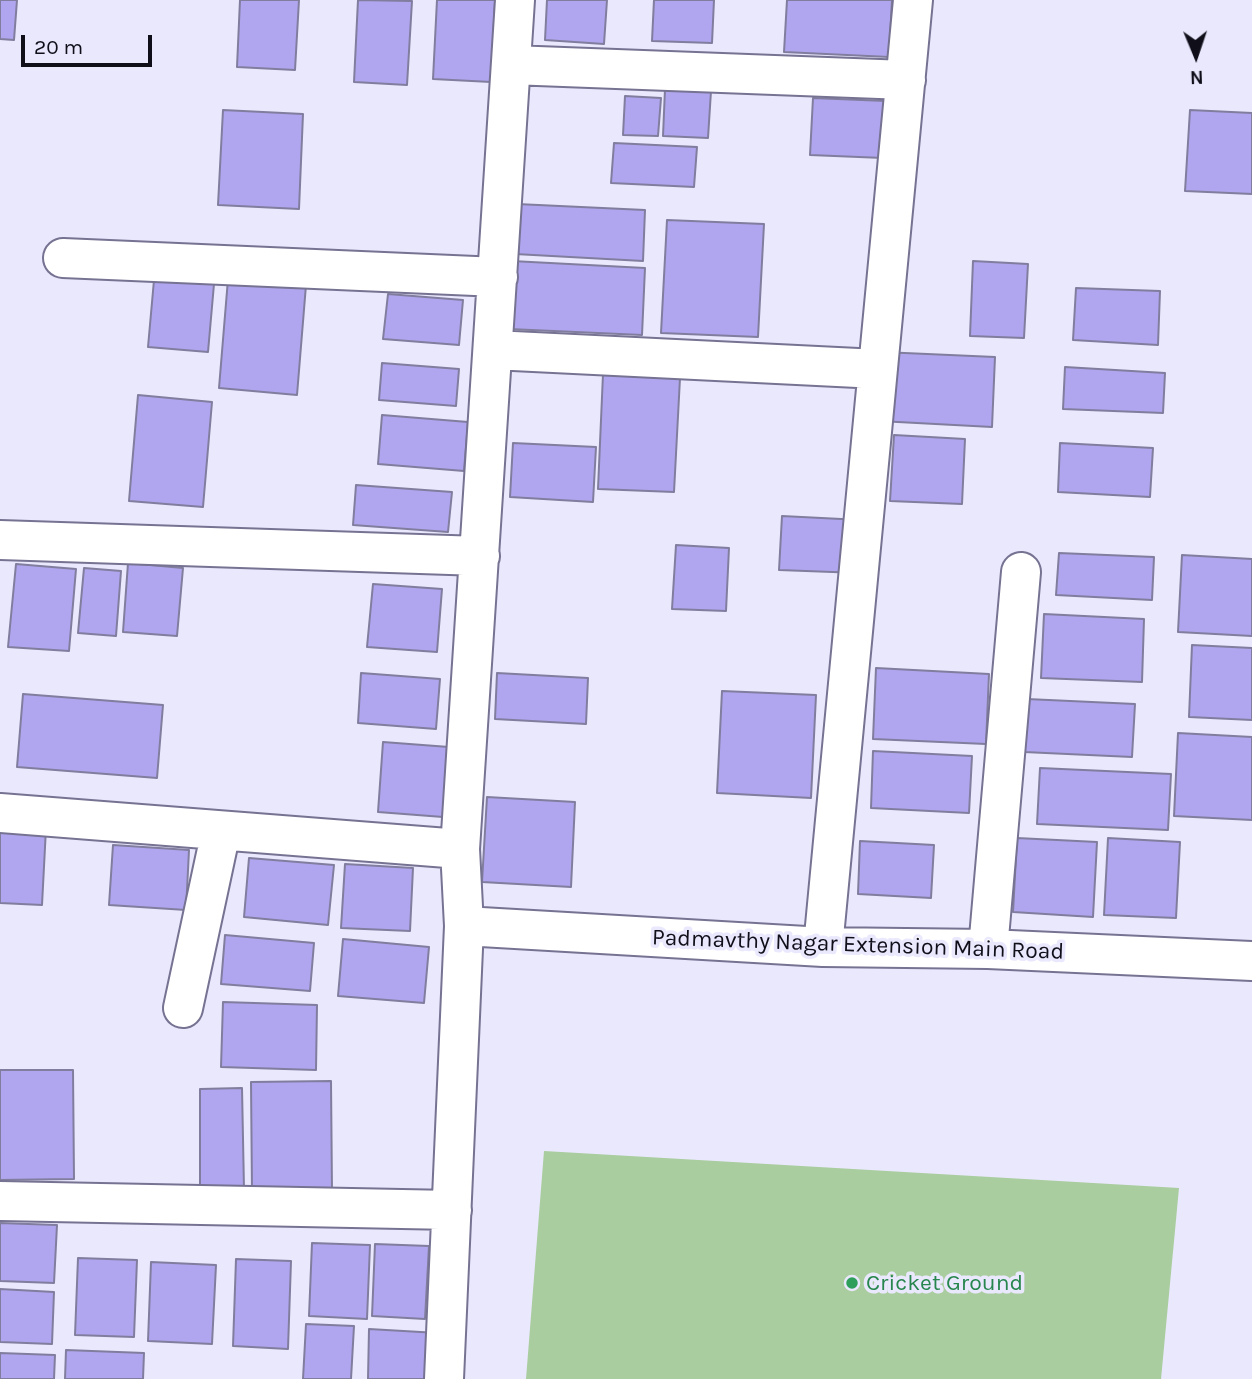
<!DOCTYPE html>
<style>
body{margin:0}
#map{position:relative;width:1252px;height:1379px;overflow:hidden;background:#eae8fd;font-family:Karla,sans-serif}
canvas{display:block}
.north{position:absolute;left:1161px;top:21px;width:70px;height:70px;-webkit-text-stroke:5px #eae8fd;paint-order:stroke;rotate:178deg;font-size:19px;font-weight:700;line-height:28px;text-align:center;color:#0f0e19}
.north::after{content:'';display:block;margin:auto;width:24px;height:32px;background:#0f0e19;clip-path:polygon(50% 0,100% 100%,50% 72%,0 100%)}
.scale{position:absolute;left:21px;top:35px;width:131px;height:32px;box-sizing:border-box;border:4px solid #0f0e19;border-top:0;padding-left:9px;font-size:21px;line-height:24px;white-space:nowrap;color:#0f0e19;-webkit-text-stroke:5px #eae8fd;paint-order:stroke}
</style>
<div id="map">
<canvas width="1252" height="1379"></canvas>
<div class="north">N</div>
<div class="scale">20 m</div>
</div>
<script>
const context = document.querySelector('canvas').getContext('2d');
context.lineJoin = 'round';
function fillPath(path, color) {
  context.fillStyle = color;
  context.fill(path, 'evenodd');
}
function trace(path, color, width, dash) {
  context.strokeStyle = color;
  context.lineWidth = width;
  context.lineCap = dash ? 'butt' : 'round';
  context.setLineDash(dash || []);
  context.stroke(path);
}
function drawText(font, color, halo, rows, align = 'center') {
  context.font = font + ' Karla,sans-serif';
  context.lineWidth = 7;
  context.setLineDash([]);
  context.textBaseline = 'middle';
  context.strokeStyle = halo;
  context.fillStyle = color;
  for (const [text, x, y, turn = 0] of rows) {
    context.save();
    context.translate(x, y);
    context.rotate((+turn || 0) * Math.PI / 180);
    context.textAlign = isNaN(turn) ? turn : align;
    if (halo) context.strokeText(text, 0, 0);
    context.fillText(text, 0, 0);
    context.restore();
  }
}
const green = new Path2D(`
 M 544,1151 L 1179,1188 L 1161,1379 L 526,1379 Z`);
const building = new Path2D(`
 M 0,0 L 17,0 L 14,40 L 0,39 Z
 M 240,0 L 299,0 L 295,70 L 237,67 Z
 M 358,0 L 412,1 L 407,85 L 354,82 Z
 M 437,0 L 495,0 L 491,82 L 433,79 Z
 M 547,0 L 607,0 L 604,44 L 545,40 Z
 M 654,0 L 714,0 L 712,43 L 652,41 Z
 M 787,0 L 892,0 L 889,57 L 784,52 Z
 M 665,89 L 711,91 L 708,138 L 663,136 Z
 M 625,96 L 661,98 L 658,136 L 623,135 Z
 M 813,98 L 886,101 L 883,158 L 810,155 Z
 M 223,110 L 303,114 L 299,209 L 218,205 Z
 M 1190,110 L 1252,113 L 1252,194 L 1185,191 Z
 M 614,143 L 697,147 L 694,187 L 611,183 Z
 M 517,204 L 645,210 L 643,261 L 515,254 Z
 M 667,220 L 764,224 L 758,337 L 661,333 Z
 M 512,261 L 645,268 L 642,335 L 509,329 Z
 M 973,261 L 1028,264 L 1024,338 L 970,336 Z
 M 228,279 L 306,285 L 297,395 L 219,388 Z
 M 154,280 L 214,284 L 208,352 L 148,347 Z
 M 1076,288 L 1160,291 L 1158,345 L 1073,340 Z
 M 388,294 L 463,300 L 459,345 L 383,339 Z
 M 882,352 L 995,357 L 992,427 L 879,421 Z
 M 382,363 L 459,369 L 456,406 L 379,400 Z
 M 1065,367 L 1165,373 L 1163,413 L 1063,409 Z
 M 603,374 L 680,378 L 674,492 L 598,489 Z
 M 138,395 L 212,402 L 203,507 L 129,501 Z
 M 382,415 L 468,422 L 464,471 L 378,464 Z
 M 894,435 L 965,439 L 962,504 L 890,501 Z
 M 513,443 L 596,447 L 593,502 L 510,497 Z
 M 1060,443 L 1153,448 L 1150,497 L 1058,492 Z
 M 356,485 L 452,492 L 448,532 L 353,525 Z
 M 782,516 L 861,520 L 859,573 L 779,570 Z
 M 676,545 L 729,548 L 726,611 L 672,609 Z
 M 1059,553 L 1154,557 L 1152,600 L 1056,595 Z
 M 1182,555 L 1252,559 L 1252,636 L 1178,632 Z
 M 128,563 L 183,568 L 177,636 L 123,632 Z
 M 16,564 L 76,569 L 69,651 L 8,647 Z
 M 84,568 L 121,571 L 116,636 L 78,633 Z
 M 373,584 L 442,589 L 437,652 L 367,647 Z
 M 1044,614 L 1144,619 L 1142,682 L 1041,678 Z
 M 1192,645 L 1252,648 L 1252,720 L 1189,717 Z
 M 876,668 L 989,674 L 986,744 L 873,739 Z
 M 361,673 L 440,679 L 436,729 L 358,723 Z
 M 497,673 L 588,678 L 586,724 L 495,719 Z
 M 722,691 L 816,695 L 811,798 L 717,793 Z
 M 23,694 L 163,705 L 157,778 L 17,767 Z
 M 1027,699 L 1135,704 L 1132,757 L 1024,752 Z
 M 1178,733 L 1252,737 L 1252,820 L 1174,816 Z
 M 383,742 L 449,747 L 443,817 L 378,812 Z
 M 873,751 L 972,756 L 969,813 L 871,808 Z
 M 1040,768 L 1171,774 L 1168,830 L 1037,824 Z
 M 487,797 L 575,802 L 571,887 L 482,882 Z
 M 0,825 L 46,828 L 42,905 L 0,903 Z
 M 1017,838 L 1097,842 L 1093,917 L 1013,912 Z
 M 1108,838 L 1180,842 L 1176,918 L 1104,915 Z
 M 860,841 L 934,845 L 931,898 L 858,894 Z
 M 113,845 L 189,850 L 186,910 L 109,905 Z
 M 249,858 L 334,865 L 328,925 L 244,917 Z
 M 345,864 L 413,868 L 410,931 L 341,928 Z
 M 225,935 L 314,943 L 310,991 L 221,984 Z
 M 343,939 L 429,947 L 424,1003 L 338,996 Z
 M 223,1002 L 317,1005 L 316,1070 L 221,1067 Z
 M 0,1070 L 73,1070 L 74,1179 L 0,1180 Z
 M 331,1081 L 332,1192 L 252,1192 L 251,1082 Z
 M 242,1088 L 244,1189 L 200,1189 L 200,1089 Z
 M 0,1223 L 57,1225 L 54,1283 L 0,1281 Z
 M 312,1243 L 370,1245 L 367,1319 L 309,1316 Z
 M 375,1244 L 429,1246 L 425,1319 L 372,1316 Z
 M 78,1258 L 137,1260 L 134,1337 L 75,1335 Z
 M 236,1259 L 291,1261 L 288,1349 L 233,1346 Z
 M 151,1262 L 216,1265 L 212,1344 L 148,1341 Z
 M 0,1289 L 54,1292 L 52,1344 L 0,1342 Z
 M 306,1324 L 354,1326 L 351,1379 L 303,1379 Z
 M 369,1329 L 438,1333 L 436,1379 L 368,1379 Z
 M 66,1350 L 144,1353 L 143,1379 L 65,1379 Z
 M 0,1353 L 55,1355 L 54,1379 L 0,1379 Z`);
const minor = new Path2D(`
 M 511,65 L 906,80
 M 63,258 L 498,277
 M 493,350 L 878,369
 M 0,540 L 480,556
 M 0,813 L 460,849
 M 464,926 L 823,947 L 988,949 L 1252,961
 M 823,947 L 913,0
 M 988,949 L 1021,572
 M 183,1008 L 221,831
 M 0,1201 L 452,1210
 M 444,1379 L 464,926 L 460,849 L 515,0`);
const markers = [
 [852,1283,7,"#2e9e5b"]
];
const streetNames = [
 ["Padmavthy Nagar Extension Main Road",858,945,2]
];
const leisureNames = [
 ["Cricket Ground",866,1283]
];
fillPath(green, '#a9cd9e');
fillPath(building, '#b0a6ef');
trace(building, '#817d9e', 2);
trace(minor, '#767292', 42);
trace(minor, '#fff', 38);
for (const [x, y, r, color] of markers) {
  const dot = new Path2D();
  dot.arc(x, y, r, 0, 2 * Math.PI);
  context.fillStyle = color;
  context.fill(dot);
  trace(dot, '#eae8fd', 2.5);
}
drawText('23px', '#0f0e19', '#eae8fd', streetNames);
drawText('23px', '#27864d', '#eae8fd', leisureNames, 'left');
</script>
